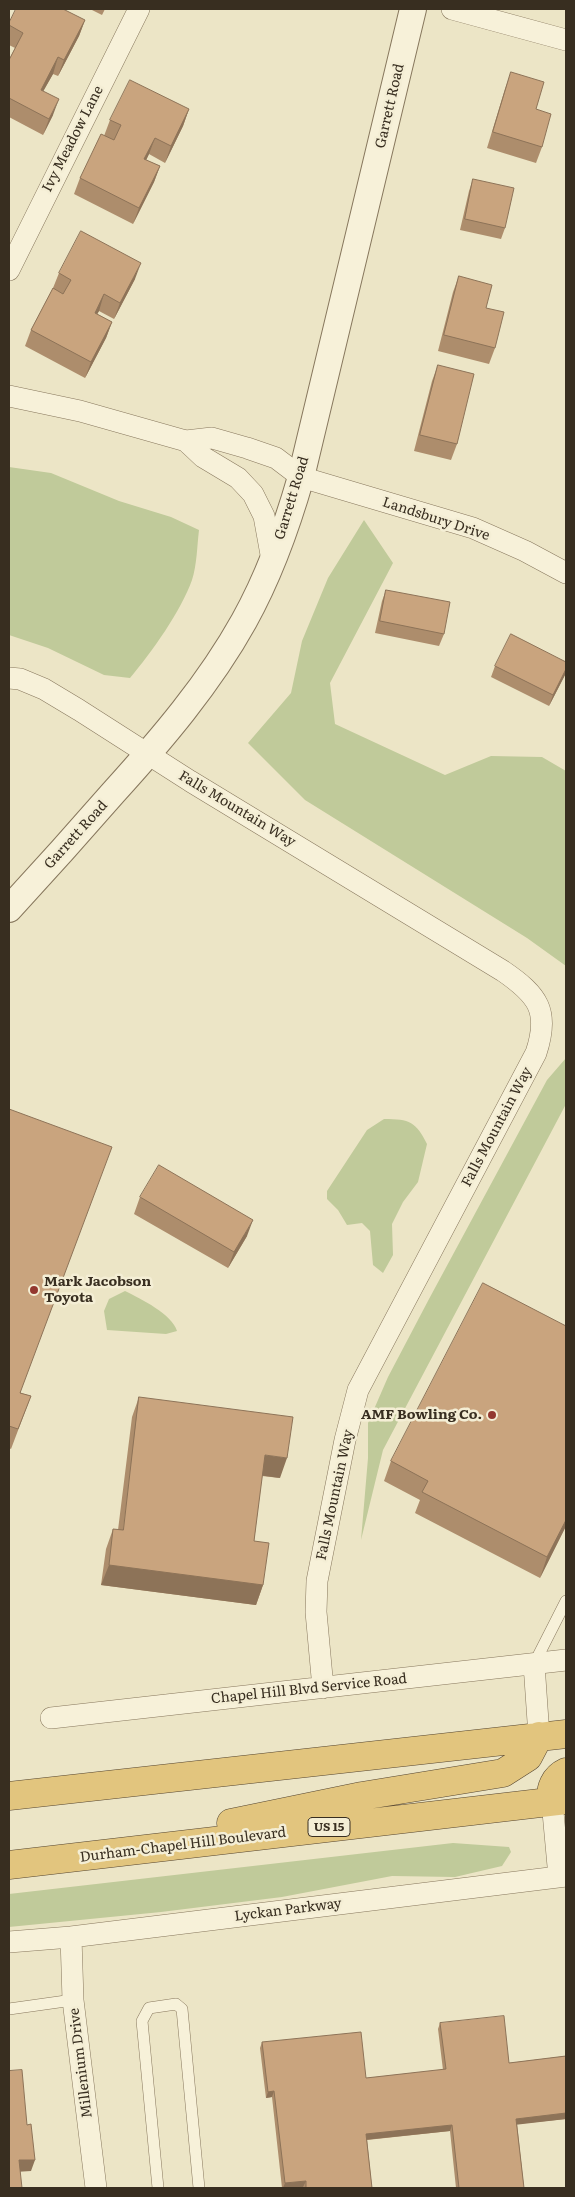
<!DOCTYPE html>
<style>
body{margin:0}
#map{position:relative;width:575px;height:2197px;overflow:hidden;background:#ece5c6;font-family:Literata,serif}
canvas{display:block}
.frame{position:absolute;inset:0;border:10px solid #382e20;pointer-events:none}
</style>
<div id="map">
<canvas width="575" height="2197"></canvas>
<div class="frame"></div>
</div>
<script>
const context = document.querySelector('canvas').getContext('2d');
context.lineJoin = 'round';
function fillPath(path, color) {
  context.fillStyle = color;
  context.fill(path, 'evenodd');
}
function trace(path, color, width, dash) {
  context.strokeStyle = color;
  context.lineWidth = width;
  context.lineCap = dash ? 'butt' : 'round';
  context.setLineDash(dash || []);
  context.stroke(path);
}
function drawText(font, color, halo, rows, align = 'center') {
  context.font = font + ' Literata,serif';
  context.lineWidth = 5;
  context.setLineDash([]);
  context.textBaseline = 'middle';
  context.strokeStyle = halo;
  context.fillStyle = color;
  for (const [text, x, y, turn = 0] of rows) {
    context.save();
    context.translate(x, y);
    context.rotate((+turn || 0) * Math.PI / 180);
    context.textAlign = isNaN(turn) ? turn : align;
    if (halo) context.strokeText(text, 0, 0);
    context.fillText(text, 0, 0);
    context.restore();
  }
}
const green = new Path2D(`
 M 9,467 L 51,473 L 119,501 L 171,517 L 199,530 C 197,546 197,565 192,580 C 181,611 152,652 130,678 L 104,675 L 48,648 L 9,635 Z
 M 364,520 L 393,563 L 330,683 L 335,724 L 445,775 L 491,756 L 542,757 L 566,771 L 566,966 L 527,938 L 305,800 L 248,743 L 291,693 L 302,641 L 328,578 Z
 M 566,1058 L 566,1104 L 383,1450 L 361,1540 L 368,1458 L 368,1423 L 388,1377 L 429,1299 L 547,1080 Z
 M 384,1119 C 410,1119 416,1122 427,1144 L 418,1182 L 403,1202 L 392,1224 L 393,1255 L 383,1273 L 373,1265 L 370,1231 L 362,1223 L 347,1225 L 338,1210 L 327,1199 L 327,1191 L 367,1130 Z
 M 125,1291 C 141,1299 172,1314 177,1331 L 166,1334 L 107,1330 L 104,1311 L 109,1299 Z
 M 453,1843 L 509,1847 L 511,1852 L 502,1866 L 455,1877 L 392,1876 L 282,1897 L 161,1912 L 9,1927 L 9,1894 Z`);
const service = new Path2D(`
 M 534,1664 L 566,1601
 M 9,2009 L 73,2000
 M 158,2188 L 142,2021 L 149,2008 L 176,2004 L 182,2009 L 199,2188`);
const minor = new Path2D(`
 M 452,9 L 566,40
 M 9,270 L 139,9
 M 9,396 L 80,411 L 186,441 L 212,438 L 247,448 L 276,458 L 301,477 L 473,528 L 525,551 L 566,573
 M 186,441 L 203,457 L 238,478 L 253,494 L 264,516 L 272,560
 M 9,678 L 20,679 L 44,689 L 79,710 L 190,781 L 503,971 C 538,995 550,1011 536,1053 L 358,1390 L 345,1440 L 317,1581 L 316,1612 L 323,1688
 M 534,1664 L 539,1736
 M 51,1718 L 566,1660
 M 552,1801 L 559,1877
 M 71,1937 L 73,2000 L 96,2188
 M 9,1942 L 71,1937 L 566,1876`);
const tertiary = new Path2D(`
 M 9,909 C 44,871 79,832 113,793 C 161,740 209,684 244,621 C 269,576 287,526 301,477 L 413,9`);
const trunk = new Path2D(`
 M 9,1796 L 566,1734
 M 552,1801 C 549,1789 555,1777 566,1772
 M 231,1823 L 362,1796 L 503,1773 L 528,1757 L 539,1736
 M 9,1865 L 566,1800`);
const wall = new Path2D(`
 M 90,9 L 105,9 L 102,15 Z
 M 85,20 L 79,36 L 58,76 L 53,74 L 43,91 L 53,115 L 43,135 L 9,117 L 9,60 L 15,48 L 9,45 L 9,23 Z
 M 511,72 L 536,109 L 542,147 L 536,163 L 487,148 L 505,89 Z
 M 189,109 L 183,126 L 165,163 L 149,154 L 146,160 L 160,166 L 154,182 L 133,224 L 74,194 L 80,178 L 104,136 L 110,120 Z
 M 473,179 L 505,228 L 501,239 L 460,230 L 469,191 Z
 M 59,273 L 135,279 L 114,319 L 99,311 L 97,314 L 112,322 L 106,338 L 85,378 L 25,346 L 31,330 L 53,288 Z
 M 459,276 L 486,308 L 495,348 L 489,364 L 438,351 L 453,292 Z
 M 438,365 L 457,444 L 451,460 L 414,451 L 432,381 Z
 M 386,590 L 444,634 L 439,646 L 375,633 L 382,601 Z
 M 566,662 L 566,671 L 565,675 L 549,706 L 491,677 L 495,666 Z
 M 9,1109 L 21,1393 L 31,1396 L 11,1449 L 9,1448 Z
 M 140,1197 L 247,1236 L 228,1268 L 134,1214 Z
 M 566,1326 L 566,1526 L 540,1578 L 415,1513 L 420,1500 L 384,1481 L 391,1461 Z
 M 139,1397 L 280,1478 L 262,1476 L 254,1541 L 263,1585 L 256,1605 L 101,1585 L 106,1549 L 113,1529 L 118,1530 L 132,1417 Z
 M 440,2023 L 509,2063 L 566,2056 L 566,2119 L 517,2124 L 524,2188 L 456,2188 L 450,2131 L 367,2140 L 372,2188 L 304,2188 L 303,2187 L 282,2188 L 272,2097 L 266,2098 L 260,2048 L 262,2042 L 366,2078 L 443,2070 L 438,2029 Z`);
const shadedWall = new Path2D(`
 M 85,20 L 79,36 L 58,76 L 64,60 Z
 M 58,57 L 53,74 L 35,106 L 41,90 Z
 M 59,99 L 53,115 L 43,135 L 49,119 Z
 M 189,109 L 183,126 L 165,163 L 171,146 Z
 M 155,138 L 149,154 L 139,175 L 144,159 Z
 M 160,166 L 154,182 L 133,224 L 139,208 Z
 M 141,263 L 135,279 L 114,319 L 120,303 Z
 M 104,294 L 99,311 L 89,329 L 95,313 Z
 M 112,322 L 106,338 L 85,378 L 91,362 Z
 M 566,669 L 565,675 L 549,706 L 553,695 Z
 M 253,1220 L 247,1236 L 228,1268 L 234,1252 Z
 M 265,1455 L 287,1458 L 280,1478 L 258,1475 Z
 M 566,1520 L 566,1526 L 540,1578 L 547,1557 Z
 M 109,1565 L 263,1585 L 256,1605 L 101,1585 Z
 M 274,2091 L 272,2097 L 266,2098 L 268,2092 Z
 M 566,2113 L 566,2119 L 514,2125 L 516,2119 Z
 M 452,2125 L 450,2131 L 364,2140 L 366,2134 Z
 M 19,2160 L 35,2160 L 31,2171 L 15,2172 Z
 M 306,2181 L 303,2187 L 283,2188 L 285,2183 Z`);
const building = new Path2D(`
 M 16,9 L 63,9 L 85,20 L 64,60 L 58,57 L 41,90 L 59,99 L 49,119 L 9,98 L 9,60 L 23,33 L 9,25 L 9,23 Z
 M 511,72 L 544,82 L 536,109 L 551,114 L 542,147 L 493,132 Z
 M 130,80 L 189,109 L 171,146 L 155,138 L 144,159 L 160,166 L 139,208 L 80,178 L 101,134 L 114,140 L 121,125 L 110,120 Z
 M 473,179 L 514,188 L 505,228 L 465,219 Z
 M 81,231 L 141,263 L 120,303 L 104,294 L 95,313 L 112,322 L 91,362 L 31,330 L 53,288 L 63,294 L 71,280 L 59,273 Z
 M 459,276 L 492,285 L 486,308 L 504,312 L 495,348 L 444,335 Z
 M 438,365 L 474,374 L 457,444 L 420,435 Z
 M 386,590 L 450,602 L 444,634 L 380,621 Z
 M 511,634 L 566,662 L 566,669 L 553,695 L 495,666 Z
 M 9,1109 L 112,1147 L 20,1393 L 31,1396 L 18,1429 L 9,1426 Z
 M 159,1165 L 253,1220 L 234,1252 L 140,1197 Z
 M 483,1283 L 566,1326 L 566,1520 L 547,1557 L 422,1492 L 428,1481 L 391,1461 Z
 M 139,1397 L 293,1417 L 287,1458 L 265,1455 L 254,1541 L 269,1543 L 263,1585 L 109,1565 L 113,1529 L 123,1530 Z
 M 504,2016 L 509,2063 L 566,2056 L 566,2113 L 516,2119 L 524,2188 L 459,2188 L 452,2125 L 366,2134 L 372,2188 L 306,2188 L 306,2181 L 285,2183 L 274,2091 L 268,2092 L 262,2042 L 361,2032 L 366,2078 L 446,2069 L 440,2023 Z
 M 22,2070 L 27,2125 L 31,2124 L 35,2160 L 19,2160 L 22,2188 L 9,2188 L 9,2071 Z`);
const markers = [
 [34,1290,5,"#93382f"],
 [492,1415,5,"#93382f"]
];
const shields = [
 [329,1827,42]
];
const shieldNames = [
 ["US 15",329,1827]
];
const streetNames = [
 ["Garrett Road",390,106,-77],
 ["Ivy Meadow Lane",73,139,-63],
 ["Garrett Road",292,498,-73],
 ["Landsbury Drive",436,519,18],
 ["Falls Mountain Way",237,809,31],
 ["Garrett Road",76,835,-48],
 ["Falls Mountain Way",497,1127,-62],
 ["Falls Mountain Way",335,1495,-78],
 ["Chapel Hill Blvd Service Road",309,1689,-6],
 ["Durham-Chapel Hill Boulevard",183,1845,-7],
 ["Lyckan Parkway",288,1910,-7],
 ["Millenium Drive",81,2063,-97]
];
const poiNames = [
 ["Mark Jacobson",44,1282],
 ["Toyota",44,1298],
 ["AMF Bowling Co.",482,1415,"right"]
];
fillPath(green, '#c0ca9a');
trace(service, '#87775d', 12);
trace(minor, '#87775d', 22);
trace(tertiary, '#87775d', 28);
trace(trunk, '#554530', 29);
trace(service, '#f7f1d9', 11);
trace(minor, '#f7f1d9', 21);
trace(tertiary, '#f7f1d9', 26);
trace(trunk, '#e2c57e', 28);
fillPath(wall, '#ad8d6c');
fillPath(shadedWall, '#8d7358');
fillPath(building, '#c9a47e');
trace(building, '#8d7358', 1);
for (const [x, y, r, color] of markers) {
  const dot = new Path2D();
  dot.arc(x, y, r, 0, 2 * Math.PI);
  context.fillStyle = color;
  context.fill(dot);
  trace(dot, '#f4eed5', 2);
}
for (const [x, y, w] of shields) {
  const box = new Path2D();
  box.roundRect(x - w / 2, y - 9.5, w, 19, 4);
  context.fillStyle = '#f4eed5';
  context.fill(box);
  trace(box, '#382e20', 1);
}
drawText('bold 12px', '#382e20', null, shieldNames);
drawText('14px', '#382e20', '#f4eed5', streetNames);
drawText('bold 14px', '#382e20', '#f4eed5', poiNames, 'left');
</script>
